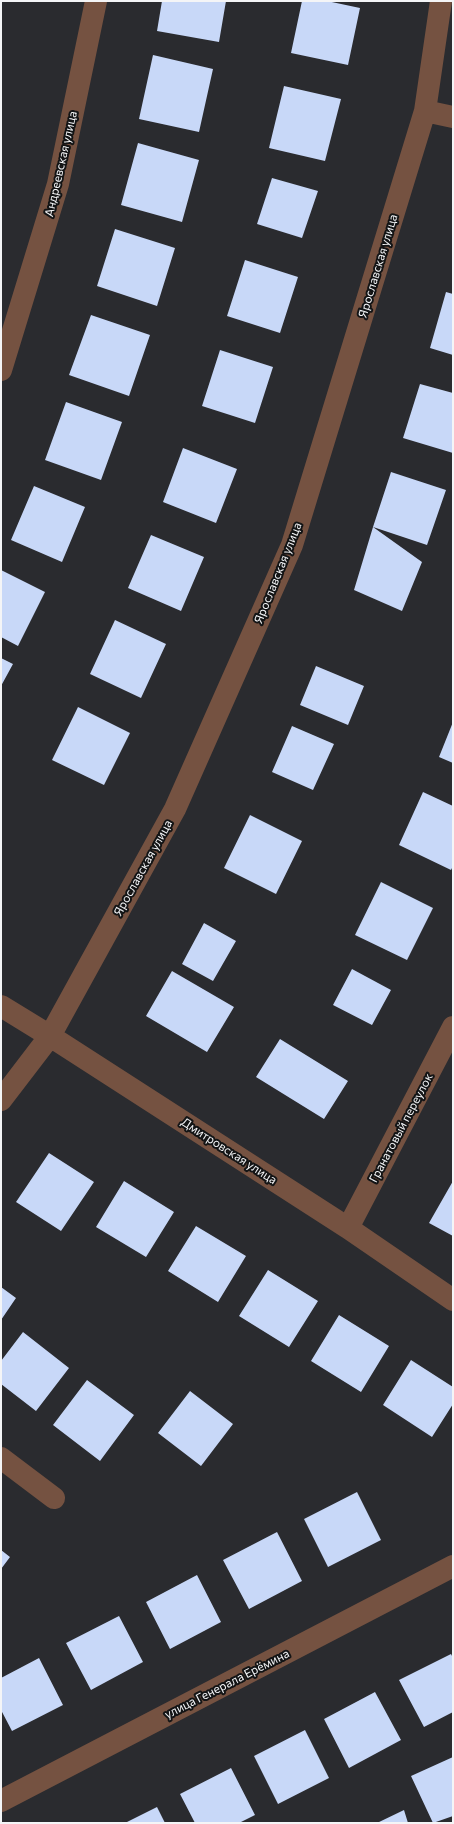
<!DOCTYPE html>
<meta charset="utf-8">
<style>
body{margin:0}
#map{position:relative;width:454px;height:1824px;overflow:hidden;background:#2a2b2f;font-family:Commissioner,sans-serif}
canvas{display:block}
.frame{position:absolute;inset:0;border:2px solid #f4f5f7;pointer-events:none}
</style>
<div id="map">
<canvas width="454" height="1824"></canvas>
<div class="frame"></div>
</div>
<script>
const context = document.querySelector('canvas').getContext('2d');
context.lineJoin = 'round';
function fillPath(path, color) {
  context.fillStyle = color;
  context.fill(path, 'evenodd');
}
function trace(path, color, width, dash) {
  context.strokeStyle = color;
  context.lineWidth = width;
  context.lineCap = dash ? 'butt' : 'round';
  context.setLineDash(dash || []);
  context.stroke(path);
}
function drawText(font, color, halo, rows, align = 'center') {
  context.font = font + ' Commissioner,sans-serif';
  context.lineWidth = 4;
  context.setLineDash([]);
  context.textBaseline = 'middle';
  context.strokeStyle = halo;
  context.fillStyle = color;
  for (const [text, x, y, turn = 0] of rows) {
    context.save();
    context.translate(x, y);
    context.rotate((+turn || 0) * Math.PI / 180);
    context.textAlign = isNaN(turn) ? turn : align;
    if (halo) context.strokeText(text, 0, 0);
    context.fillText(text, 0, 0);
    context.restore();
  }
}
const building = new Path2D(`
 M 162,1 L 226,1 L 219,42 L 157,31 Z
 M 302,1 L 327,1 L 360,8 L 348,65 L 291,53 Z
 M 153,55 L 213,69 L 199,132 L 139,119 Z
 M 284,86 L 341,99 L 325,161 L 269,148 Z
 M 138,143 L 199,160 L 182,222 L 121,205 Z
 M 272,178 L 318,191 L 302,238 L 257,224 Z
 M 115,229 L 175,248 L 157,306 L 97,286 Z
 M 245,260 L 298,277 L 280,333 L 227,316 Z
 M 446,292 L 453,294 L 453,355 L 430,348 Z
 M 91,315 L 150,335 L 129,396 L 69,375 Z
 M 220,350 L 273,367 L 255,423 L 202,406 Z
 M 420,384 L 453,393 L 453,453 L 403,438 Z
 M 66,402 L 122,422 L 101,480 L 45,460 Z
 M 183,448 L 237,469 L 216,523 L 163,502 Z
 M 391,472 L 446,490 L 427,545 L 373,527 Z
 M 34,486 L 85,507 L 62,562 L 11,540 Z
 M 373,527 L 422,562 L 402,611 L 354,590 Z
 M 151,535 L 204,557 L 181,611 L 128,588 Z
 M 1,570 L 45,592 L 18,646 L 1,637 Z
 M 115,620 L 166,644 L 141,698 L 90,674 Z
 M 1,658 L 13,664 L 1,686 Z
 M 316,666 L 364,686 L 348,725 L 300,705 Z
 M 78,707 L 130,733 L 104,785 L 52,760 Z
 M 453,722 L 453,763 L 439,757 Z
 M 292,726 L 334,744 L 313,790 L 272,772 Z
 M 423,792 L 453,806 L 453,866 L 451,870 L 399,845 Z
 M 250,815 L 302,841 L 276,894 L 224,868 Z
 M 381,882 L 433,908 L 407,960 L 355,935 Z
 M 204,923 L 236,941 L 213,981 L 182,964 Z
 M 352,969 L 391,990 L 372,1025 L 333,1005 Z
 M 172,971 L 234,1007 L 207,1052 L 146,1016 Z
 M 280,1039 L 348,1081 L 324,1119 L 256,1077 Z
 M 49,1153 L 94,1182 L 61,1231 L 16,1202 Z
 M 124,1181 L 174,1212 L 146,1257 L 96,1227 Z
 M 453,1181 L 453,1236 L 429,1223 Z
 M 196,1226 L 246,1256 L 218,1302 L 168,1271 Z
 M 268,1270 L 318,1301 L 289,1347 L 239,1316 Z
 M 1,1287 L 16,1298 L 1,1320 Z
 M 339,1315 L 389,1346 L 361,1392 L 311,1361 Z
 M 23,1332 L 69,1368 L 36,1411 L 1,1384 L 1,1361 Z
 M 411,1360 L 453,1387 L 453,1404 L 432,1437 L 383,1405 Z
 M 87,1380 L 134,1415 L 100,1461 L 53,1425 Z
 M 190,1391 L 233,1424 L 201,1466 L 158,1433 Z
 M 357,1492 L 381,1540 L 328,1567 L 304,1519 Z
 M 277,1532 L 302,1581 L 249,1609 L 223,1560 Z
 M 1,1550 L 10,1557 L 1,1569 Z
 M 197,1575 L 221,1622 L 170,1649 L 146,1602 Z
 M 119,1616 L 143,1662 L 91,1690 L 66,1643 Z
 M 451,1654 L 453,1658 L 453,1712 L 424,1727 L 399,1680 Z
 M 39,1658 L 63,1705 L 12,1731 L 1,1710 L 1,1678 Z
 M 375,1692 L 401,1740 L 349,1768 L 324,1719 Z
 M 305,1730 L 329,1778 L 278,1804 L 254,1756 Z
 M 453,1757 L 453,1816 L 433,1823 L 411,1776 Z
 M 231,1768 L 255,1815 L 239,1823 L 195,1823 L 180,1794 Z
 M 157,1807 L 165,1823 L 125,1823 Z
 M 404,1810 L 408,1823 L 377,1823 Z`);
const street = new Path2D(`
 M 425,111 L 453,117
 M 1,370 L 58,184 L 96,1
 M 1,1006 L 50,1036 L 348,1228 L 453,1300
 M 1,1100 L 50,1036 L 175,809 L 292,545 L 425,111 L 441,1
 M 348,1228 L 453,1027
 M 1,1458 L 54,1498
 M 1,1801 L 453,1566`);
const streetNames = [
 ["Андреевская улица",61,164,-77],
 ["Ярославская улица",378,266,-73],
 ["Ярославская улица",278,573,-68],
 ["Ярославская улица",143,868,-61],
 ["Гранатовый переулок",401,1128,-62],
 ["Дмитровская улица",229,1151,33],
 ["улица Генерала Ерёмина",227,1684,-27]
];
fillPath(building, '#c8d8f8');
trace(street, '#755241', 22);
drawText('12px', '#f4f5f7', '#131415', streetNames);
</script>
